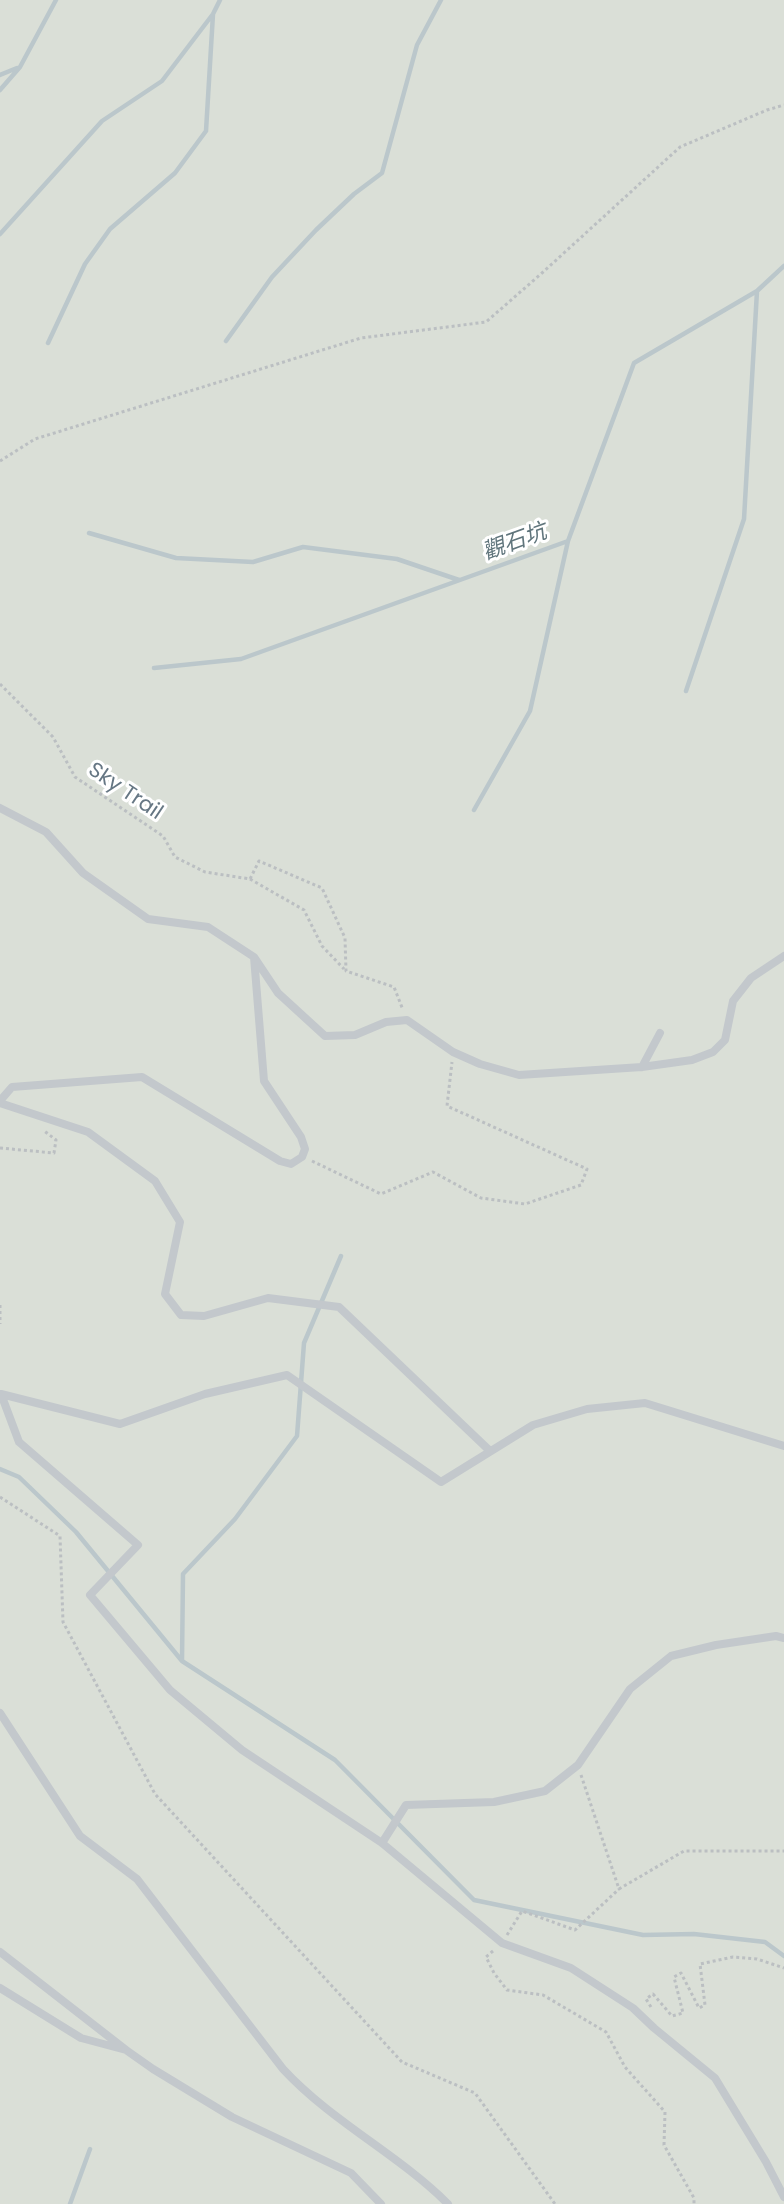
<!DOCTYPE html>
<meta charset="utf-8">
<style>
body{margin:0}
canvas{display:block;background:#fafaf8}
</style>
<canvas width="784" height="2204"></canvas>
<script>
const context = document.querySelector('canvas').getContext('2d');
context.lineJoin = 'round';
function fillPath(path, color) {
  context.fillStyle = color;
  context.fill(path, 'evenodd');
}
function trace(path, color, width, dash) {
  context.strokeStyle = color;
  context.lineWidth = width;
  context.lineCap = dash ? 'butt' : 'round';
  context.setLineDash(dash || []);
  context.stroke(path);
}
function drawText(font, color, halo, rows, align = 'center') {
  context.font = font + ' Poppins,"Noto Sans TC",sans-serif';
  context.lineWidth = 6;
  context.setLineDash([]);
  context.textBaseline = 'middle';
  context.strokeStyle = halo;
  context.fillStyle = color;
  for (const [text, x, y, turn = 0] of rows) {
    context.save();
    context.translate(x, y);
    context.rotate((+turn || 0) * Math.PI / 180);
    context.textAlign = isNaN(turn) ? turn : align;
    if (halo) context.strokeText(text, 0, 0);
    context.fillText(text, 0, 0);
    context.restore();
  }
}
const green = new Path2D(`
 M 0,0 L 784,0 L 784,2204 L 0,2204 Z`);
const stream = new Path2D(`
 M 0,75 L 17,68
 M 0,90 L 20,67 L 56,0
 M 0,234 L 102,121 L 162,81 L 213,14 L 220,0
 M 226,341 L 272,277 L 316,230 L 354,194 L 382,173 L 417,45 L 441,0
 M 48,343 L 85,264 L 110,229 L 175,173 L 206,131 L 213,14
 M 89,533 L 176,558 L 253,562 L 303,547 L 397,559 L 459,580
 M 154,668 L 241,659 L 568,541 L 634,363 L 757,291 L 784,266
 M 686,691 L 744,519 L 757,291
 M 474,810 L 530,711 L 568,541
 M 0,1469 L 19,1477 L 76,1532 L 182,1661 L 335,1760 L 474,1900 L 643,1935 L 694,1934 L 765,1942 L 784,1956
 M 182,1661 L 183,1574 L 235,1519 L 297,1436 L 304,1343 L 341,1256
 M 70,2204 L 90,2149`);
const path = new Path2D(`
 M 0,461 L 35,439 L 361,338 L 486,322 L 542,273 L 680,147 L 767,110 L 784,105
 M 0,684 L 53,737 L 75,777 L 163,836 L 175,857 L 205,872 L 250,879 L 259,861 L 322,888 L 345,938 L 346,971 L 394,987 L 403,1010
 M 250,879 L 304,910 L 322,946 L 344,969
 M 0,1148 L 54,1153 L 56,1140 L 43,1130
 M 312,1161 L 381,1194 L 433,1172 L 481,1198 L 525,1204 L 581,1185 L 587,1169 L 447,1106 L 452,1062
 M 0,1305 L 0,1324
 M 0,1497 L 60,1536 L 63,1622 L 155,1794 L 402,2062 L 475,2093 L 555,2204
 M 581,1775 L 619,1889 L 684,1851 L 784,1851
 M 507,1935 L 522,1911 L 575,1930 L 619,1889
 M 493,1951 L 486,1957 L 494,1973 L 507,1990 L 543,1995 L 606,2032 L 625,2067 L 665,2112 L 664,2145 L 694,2198 L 694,2204
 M 651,2007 L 646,1999 L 653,1994 L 672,2016 L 683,2013 L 674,1977 L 681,1973 L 699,2008 L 705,2005 L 700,1964 L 733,1957 L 757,1959 L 784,1968`);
const lane = new Path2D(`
 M 0,808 L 46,832 L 83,873 L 148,919 L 208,927 L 254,957
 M 642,1067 L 660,1033
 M 0,1101 L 12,1087 L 142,1077 L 280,1161 L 291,1164 L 302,1157 L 305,1149 L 301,1137 L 264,1081 L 254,957 L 278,993 L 325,1036 L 355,1035 L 386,1022 L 407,1020 L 453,1052 L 480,1064 L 519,1075 L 642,1067 L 692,1060 L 713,1052 L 725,1040 L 733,1001 L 751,978 L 784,956
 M 0,1103 L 88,1132 L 155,1181 L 180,1222 L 165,1294 L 181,1315 L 204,1316 L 268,1298 L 339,1307 L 490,1451
 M 784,1446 L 645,1403 L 587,1409 L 533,1425 L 441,1482 L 287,1375 L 205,1394 L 120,1424 L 1,1394 L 19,1442 L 138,1545 L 90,1595 L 170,1690 L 242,1750 L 382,1843 L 502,1943 L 571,1968 L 633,2008 L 654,2028 L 715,2078 L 766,2162 L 784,2197
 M 0,1713 L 80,1836 L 137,1879 L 283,2069 C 332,2122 398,2154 448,2204
 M 382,1843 L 406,1805 L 494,1802 L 545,1791 L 578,1765 L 630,1689 L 671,1656 L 716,1645 L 776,1636 L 784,1638
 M 0,1952 L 126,2050 L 81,2038 L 0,1988
 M 126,2050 L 153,2069 L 232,2117 L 351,2173 L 381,2204`);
const streetNames = [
 ["Sky Trail",125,792,34]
];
const waterNames = [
 ["觀石坑",515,543,-20]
];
fillPath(green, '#dadfd7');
trace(stream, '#bbc7cb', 4.5);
trace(path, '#bbbfc2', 3, [3, 3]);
trace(lane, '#c3c8cc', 8);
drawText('21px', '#657683', '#fff', streetNames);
drawText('italic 22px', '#60757c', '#fff', waterNames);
</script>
